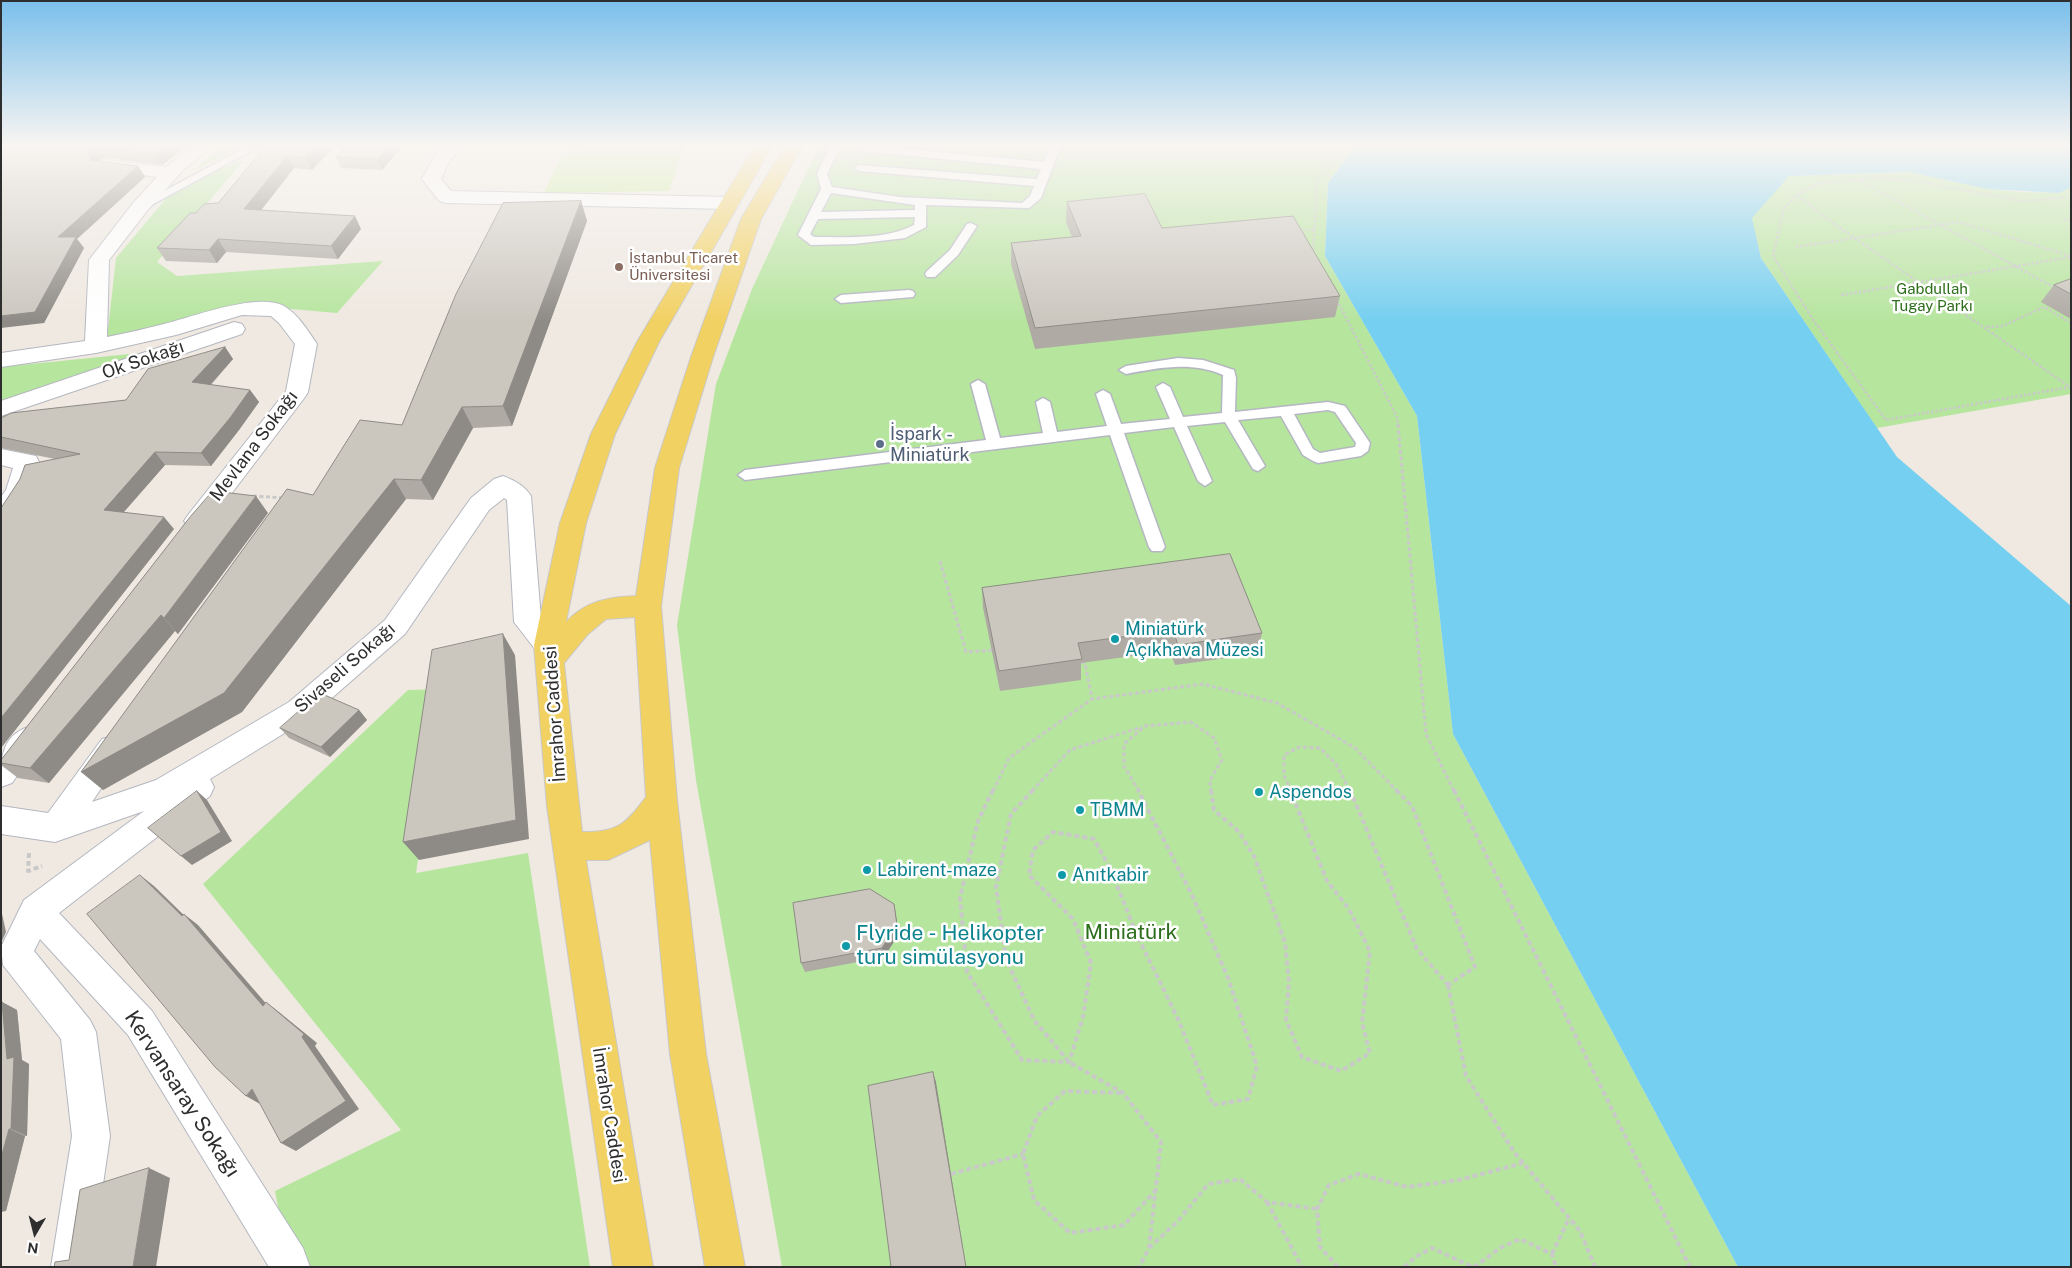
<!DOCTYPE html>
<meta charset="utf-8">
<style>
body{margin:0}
#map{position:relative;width:2072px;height:1268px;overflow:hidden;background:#efe9e1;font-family:"Public Sans",sans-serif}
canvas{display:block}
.frame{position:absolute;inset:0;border:2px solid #2e2e2e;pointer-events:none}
.north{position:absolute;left:10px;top:1208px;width:50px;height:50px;-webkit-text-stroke:4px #fff;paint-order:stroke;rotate:188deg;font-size:14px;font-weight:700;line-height:20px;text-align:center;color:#2e2e2e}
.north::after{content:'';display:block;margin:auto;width:18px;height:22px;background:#2e2e2e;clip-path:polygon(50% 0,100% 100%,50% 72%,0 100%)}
</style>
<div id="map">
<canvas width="2072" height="1268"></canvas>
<div class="frame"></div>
<div class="north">N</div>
</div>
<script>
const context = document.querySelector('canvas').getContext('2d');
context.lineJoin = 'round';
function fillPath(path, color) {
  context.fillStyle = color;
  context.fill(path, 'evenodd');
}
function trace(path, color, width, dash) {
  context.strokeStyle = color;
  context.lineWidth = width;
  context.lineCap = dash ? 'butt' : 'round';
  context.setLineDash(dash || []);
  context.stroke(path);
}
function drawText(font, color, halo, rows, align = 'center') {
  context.font = font + ' "Public Sans",sans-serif';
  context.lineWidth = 5;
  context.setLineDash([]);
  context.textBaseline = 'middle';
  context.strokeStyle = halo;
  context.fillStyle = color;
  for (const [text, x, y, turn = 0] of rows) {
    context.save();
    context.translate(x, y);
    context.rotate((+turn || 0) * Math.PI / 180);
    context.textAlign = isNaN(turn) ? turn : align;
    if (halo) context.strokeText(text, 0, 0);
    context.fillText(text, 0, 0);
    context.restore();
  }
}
const green = new Path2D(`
 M 223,145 L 246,145 L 193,171 Z
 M 819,145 L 1356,145 L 1328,183 L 1325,256 L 1417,416 L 1453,734 L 1738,1267 L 782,1267 L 696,780 L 677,625 L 716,384 L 752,289 Z
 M 245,159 L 157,262 L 177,276 L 383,261 L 337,313 L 257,306 L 107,339 L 116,258 L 174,189 Z
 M 1909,172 C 1947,180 2036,203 2071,187 L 2071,394 L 1877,428 L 1761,258 L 1751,216 L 1789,176 Z
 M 209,346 L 1,404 L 1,367 Z
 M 443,689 L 416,873 L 528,853 L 590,1267 L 290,1267 L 275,1191 L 401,1130 L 203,884 L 408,690 Z`);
const pitch = new Path2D(`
 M 684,148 L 669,191 L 544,193 L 564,150 Z`);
const water = new Path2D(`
 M 1356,145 L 2071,145 L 2071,187 L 2059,193 L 1988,189 L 1909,172 L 1789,176 L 1752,218 L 1761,258 L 1897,457 L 2071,606 L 2071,1267 L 1738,1267 L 1453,734 L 1417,416 L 1325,256 L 1328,183 Z`);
const pathFar2 = new Path2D(`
 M 1859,180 L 2055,288
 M 1797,195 L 1830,221 L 2070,387 L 1886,420 L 1814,321 L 1773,256 L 1784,208 Z
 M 1797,195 L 1817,184 L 1870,178 L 1909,180 L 2024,201 L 2071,197
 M 2064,219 L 2071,221
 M 1298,229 L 1315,230
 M 1796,247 L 1959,222 L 2071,256
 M 1313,254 L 1317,181 L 1342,145
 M 1841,295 L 2071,257
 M 1337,300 L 1397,417 L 1398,425
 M 1987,327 L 2003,326 L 2044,307 L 2071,323`);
const pathFar1 = new Path2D(`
 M 1398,424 L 1426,734 L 1454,791
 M 253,496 L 284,498
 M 940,561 L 966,652 L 995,650
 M 1081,662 L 1085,663 L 1092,699
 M 993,791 L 1009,758 L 1092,699 L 1203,684 L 1277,703 L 1355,748 L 1397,791
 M 1032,791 L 1070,750 L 1142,727
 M 1139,791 L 1124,766 L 1124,744 L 1145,726 L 1191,722 L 1214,738 L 1222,760 L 1210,780 L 1211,791
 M 1291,791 L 1284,775 L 1284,755 L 1299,747 L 1320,748 L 1336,764 L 1350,791`);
const path = new Path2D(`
 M 993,790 L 978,821 L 960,898 L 967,972 L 1022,1060 L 1069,1062 L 1083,1017 L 1091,963 L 1073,919 L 1029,875 L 1033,850 L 1053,832 L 1094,839 L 1111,870 L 1135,931 L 1178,1019 L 1213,1105 L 1248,1099 L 1257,1066 L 1228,978 L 1192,895 L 1138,790
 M 1033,790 L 1011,814 L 996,887 L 1006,959 L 1034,1020 L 1069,1062 L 1123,1093 L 1161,1142 L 1149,1248 L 1139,1267
 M 1211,790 L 1214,810 L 1239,832 L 1254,856 L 1285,942 L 1289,982 L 1286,1020 L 1302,1057 L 1341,1071 L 1370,1053 L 1362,1023 L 1370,951 L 1349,909 L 1327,881 L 1290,790
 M 1350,790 L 1417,949 L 1448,985
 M 1396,790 L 1412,806 L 1475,967 L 1448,985
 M 1454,790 L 1690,1267
 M 29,853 L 28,871 L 42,866
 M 1448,985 L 1466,1076 L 1514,1152 L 1580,1231 L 1595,1267
 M 1121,1093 L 1065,1091 L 1037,1116 L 1023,1154 L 1034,1200 L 1070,1233 L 1124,1225 L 1155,1191
 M 951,1174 L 1023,1154
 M 1267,1202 L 1302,1267
 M 1149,1248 L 1178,1221 L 1208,1184 L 1240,1179 L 1267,1202 L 1317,1209
 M 1552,1254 L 1569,1218
 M 1338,1267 L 1320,1247 L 1317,1209 L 1329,1185 L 1359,1174 L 1407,1187 L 1459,1180 L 1523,1163
 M 1404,1267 L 1417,1256 L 1432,1248 L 1473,1267
 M 1474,1267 L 1500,1248 L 1520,1239 L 1552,1254 L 1556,1267`);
const lane = new Path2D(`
 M 250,145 L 262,145 L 146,208 L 138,208 L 136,206 Z
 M 831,145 L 841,145 L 827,174 L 832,187 L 900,197 L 1022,203 L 1030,196 L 1034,186 L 859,171 L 854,168 L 859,165 L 1037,179 L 1041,169 L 863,151 L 858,148 L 863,145 L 1044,162 L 1051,145 L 1061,145 L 1041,198 L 1029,208 L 926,205 L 926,227 L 905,238 L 854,244 L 811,245 L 798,235 L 821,189 L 817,174 ZM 831,193 L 915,205 L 915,210 L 821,212 ZM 915,217 L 914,225 C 886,240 845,237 814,237 L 810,234 L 818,219 Z
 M 971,223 L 977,226 L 958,255 L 935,277 L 927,277 L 925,274 L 927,271 L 950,250 L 967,224 Z
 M 909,290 L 913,291 L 915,294 L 913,297 L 841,303 L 835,299 L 841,295 Z
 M 1178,358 L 1203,360 L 1234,370 L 1236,378 L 1235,412 L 1328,402 L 1345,406 L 1370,443 L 1368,451 L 1361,456 L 1318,463 L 1313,461 L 1303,455 L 1281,416 L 1238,420 L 1265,466 L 1258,471 L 1253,469 L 1225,422 L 1187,426 L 1212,481 L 1205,486 L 1198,481 L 1174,427 L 1124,433 L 1165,547 L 1162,551 L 1152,551 L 1149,547 L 1110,435 L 745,480 L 738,475 L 745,470 L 986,440 L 971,384 L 978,380 L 985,384 L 1000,438 L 1043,433 L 1036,402 L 1043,398 L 1050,402 L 1057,432 L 1107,426 L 1096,394 L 1103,390 L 1110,394 L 1121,424 L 1170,419 L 1156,387 L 1163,383 L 1170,387 L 1183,417 L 1222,413 L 1223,375 C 1190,361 1159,368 1126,374 L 1119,370 L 1126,366 ZM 1328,410 L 1335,412 L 1356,443 L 1355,447 L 1320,453 L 1313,449 L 1294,414 Z`);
const street = new Path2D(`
 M 194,145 L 214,145 L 182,171 L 147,211 L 109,260 L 107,337 C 126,333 145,329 164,324 C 193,317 257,292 284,306 C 298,314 308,331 317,344 L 308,392 L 305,397 L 206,527 L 197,530 L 188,527 L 184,521 L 188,515 L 286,391 L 295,344 L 279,323 L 271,316 L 242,315 L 176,335 L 96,353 L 1,367 L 1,353 L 85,341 L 89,260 L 133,203 L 157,177 L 99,169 L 96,165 L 99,161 L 105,160 L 166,167 Z
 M 445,145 L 463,145 L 449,162 L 441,179 L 451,191 L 730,197 L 737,199 L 740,203 L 737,207 L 730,209 L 446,203 L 439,201 L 422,179 L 432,160 Z
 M 234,322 L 242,324 L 245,329 L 242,334 L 1,416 L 1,401 Z
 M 1,449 L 36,456 L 39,462 L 30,491 L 10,523 L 1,526 L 1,497 L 6,490 L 13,468 L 1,465 Z
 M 503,476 C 514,480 525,486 531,496 L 541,619 L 562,645 L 558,653 L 548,656 L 538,653 L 514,622 L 507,500 L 504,498 L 489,510 L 405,634 L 309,718 L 210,779 L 214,787 L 210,796 L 59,913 L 152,1011 L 303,1248 L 310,1267 L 269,1267 L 128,1035 L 40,939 L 34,951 L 90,1020 L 96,1032 L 110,1136 L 91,1267 L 51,1267 L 72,1136 L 61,1039 L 3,965 L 1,947 L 24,900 L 144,811 L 55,842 L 1,834 L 1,806 L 48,813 L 102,739 L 113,736 L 124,739 L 128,748 L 92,802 L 156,780 L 289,702 L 385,620 L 471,498 L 494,479 Z
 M 28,727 L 38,730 L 43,739 L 12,783 L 1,787 C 1,760 0,737 28,727 Z`);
const primary = new Path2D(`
 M 755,145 L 773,145 L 659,342 L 615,434 L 586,523 L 566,622 C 586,601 608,597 636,596 L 655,468 L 691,357 L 741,219 L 785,145 L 803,145 L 761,219 L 713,357 L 679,468 L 661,606 L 677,800 L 706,1054 L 745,1267 L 705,1267 L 670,1054 L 650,840 L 608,860 L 586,860 L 653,1267 L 613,1267 L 547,806 L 534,645 L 560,523 L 591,434 L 637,342 ZM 635,617 L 646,797 C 625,825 618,832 582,832 L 564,663 L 587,635 L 606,619 Z`);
const wall = new Path2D(`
 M 1,145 L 189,145 L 162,165 L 105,158 L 98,160 L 97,161 L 138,166 L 145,177 L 77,239 L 84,248 L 44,323 Z
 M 267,145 L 334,147 L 312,170 L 294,168 L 261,210 L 361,229 L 338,259 L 226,252 L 217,263 L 166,261 L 157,248 L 196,213 L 218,203 Z
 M 404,145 L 382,170 L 341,168 L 336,157 Z
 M 581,201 L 587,221 L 512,426 L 473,428 L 433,500 L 406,499 L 242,712 L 103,790 L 313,495 L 402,425 Z
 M 1067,202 L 1162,228 L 1340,296 L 1335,317 L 1035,349 L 1011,264 L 1011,243 L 1072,237 L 1066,222 Z
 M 2071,279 L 2071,319 L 2041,302 L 2054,285 Z
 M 225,347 L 233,359 L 211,385 L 250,390 L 259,402 L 239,430 L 211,466 L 165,465 L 124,512 L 174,529 L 1,748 L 1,508 L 55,459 L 1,448 L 1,418 L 126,400 Z
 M 268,513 L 178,634 L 175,631 L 49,783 L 18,778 L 1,765 L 1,760 Z
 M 982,588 L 1262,633 L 1257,654 L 1175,665 L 1170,651 L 1081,663 L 1081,680 L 1000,691 L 983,608 Z
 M 359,710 L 367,720 L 330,757 L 289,738 L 280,728 Z
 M 894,904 L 899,934 L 884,957 L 805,972 L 801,963 Z
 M 2,1002 L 17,1010 L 22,1060 L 29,1064 L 27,1136 L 25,1136 L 6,1211 Z`);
const shadedWall = new Path2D(`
 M 168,145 L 189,145 L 162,165 L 155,154 Z
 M 318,145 L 333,145 L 334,147 L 312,170 L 305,157 Z
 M 390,145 L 404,145 L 382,170 L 377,159 Z
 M 98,147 L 105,158 L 98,160 L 94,165 L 87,154 L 90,149 Z
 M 287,156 L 294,168 L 252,222 L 244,209 Z
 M 138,166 L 145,177 L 77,239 L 84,248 L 44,323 L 1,328 L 1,316 L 58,237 Z
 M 581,201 L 587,221 L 512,426 L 503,406 Z
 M 355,216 L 361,229 L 338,259 L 331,246 Z
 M 218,239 L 226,252 L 217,263 L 209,250 Z
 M 225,347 L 233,359 L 201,395 L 192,382 Z
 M 250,390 L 259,402 L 239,430 L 211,466 L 201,453 Z
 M 462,407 L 473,428 L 433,500 L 421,480 Z
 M 155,452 L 165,465 L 115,522 L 104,510 Z
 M 394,479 L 406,499 L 242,712 L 103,790 L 81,772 Z
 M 256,496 L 268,513 L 178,634 L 164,618 Z
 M 164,517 L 174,529 L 1,748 L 1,718 Z
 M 161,615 L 175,631 L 49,783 L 30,768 Z
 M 503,634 L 515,655 L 529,839 L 419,860 L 403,842 Z
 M 359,710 L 367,720 L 330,757 L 321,747 Z
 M 197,791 L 207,800 L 232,841 L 192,865 L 181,856 Z
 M 140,875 L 154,886 L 190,921 L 184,914 L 198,925 L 276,1015 L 263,1006 L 182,916 Z
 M 894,904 L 899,934 L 884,957 L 882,948 Z
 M 1,909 L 6,932 L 1,943 Z
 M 2,1002 L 17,1010 L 22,1060 L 29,1064 L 27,1136 L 11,1129 Z
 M 266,1002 L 279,1012 L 317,1043 L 315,1046 L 359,1109 L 296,1151 L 281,1143 Z
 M 933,1072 L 936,1082 L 966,1267 Z
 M 252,1089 L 260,1104 L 246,1096 Z
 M 9,1129 L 25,1136 L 6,1211 L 1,1212 L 1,1158 Z
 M 149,1168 L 170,1178 L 156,1267 L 133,1267 Z`);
const building = new Path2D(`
 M 1,145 L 168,145 L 155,154 L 98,147 L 90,149 L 87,154 L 91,160 L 138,166 L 58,237 L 76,237 L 35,312 L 1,316 Z
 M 267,145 L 318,145 L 305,157 L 287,156 L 244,209 L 355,216 L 331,246 L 218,239 L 209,250 L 157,248 L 190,213 L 196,213 L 204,204 L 218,203 Z
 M 347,145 L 390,145 L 377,159 L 336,157 Z
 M 1145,194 L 1162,228 L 1293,216 L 1340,296 L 1035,328 L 1011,243 L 1081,236 L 1067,202 Z
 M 581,201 L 503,406 L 462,407 L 421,480 L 394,479 L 224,693 L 81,772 L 287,489 L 313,495 L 360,420 L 402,425 L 456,294 L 503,203 Z
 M 2071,279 L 2071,294 L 2054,285 Z
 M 225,347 L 192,382 L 250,390 L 230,418 L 201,453 L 155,452 L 104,510 L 164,517 L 1,718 L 1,508 L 20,479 L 25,465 L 80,454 L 1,437 L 1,418 L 11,413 L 126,400 L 148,369 Z
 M 213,491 L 256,496 L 164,618 L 161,615 L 30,768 L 1,763 L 1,760 L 190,517 Z
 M 1230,554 L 1262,633 L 1178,645 L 1173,630 L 1078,643 L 1082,659 L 999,671 L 982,588 Z
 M 503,634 L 516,820 L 403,842 L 432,650 Z
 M 320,693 L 359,710 L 321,747 L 280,728 Z
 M 197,791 L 221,832 L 181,856 L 148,828 Z
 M 140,875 L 182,916 L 184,914 L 263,1006 L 266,1002 L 304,1034 L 302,1037 L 346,1101 L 281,1143 L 252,1089 L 246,1096 L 215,1067 L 87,914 Z
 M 870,889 L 894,904 L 897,925 L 882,948 L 801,963 L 793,903 Z
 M 2,1002 L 7,1059 L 14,1057 L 11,1129 L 9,1129 L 1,1158 L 1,1003 Z
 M 933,1072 L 966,1267 L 891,1267 L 868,1086 Z
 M 149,1168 L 133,1267 L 54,1267 L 55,1262 L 69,1260 L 80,1190 Z`);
const markers = [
 [619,267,5,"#8d6e63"],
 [880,444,5,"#5c6f8a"],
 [1115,639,5,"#0f9aa8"],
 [1259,792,5,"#0f9aa8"],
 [1080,810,5,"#0f9aa8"],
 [867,870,5,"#0f9aa8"],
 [1062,875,5,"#0f9aa8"],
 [846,946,5,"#0f9aa8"]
];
const farEducationnames = [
 ["İstanbul Ticaret",629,258],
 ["Üniversitesi",629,275]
];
const farParknames = [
 ["Gabdullah",1932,289],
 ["Tugay Parkı",1932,306]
];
const streetNames = [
 ["Ok Sokağı",143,360,-19],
 ["Mevlana Sokağı",254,446,-53],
 ["Sivaseli Sokağı",345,668,-41],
 ["İmrahor Caddesi",555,714,-94],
 ["İmrahor Caddesi",609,1115,81]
];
const serviceNames = [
 ["İspark -",890,434],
 ["Miniatürk",890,455]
];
const cultureNames = [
 ["Miniatürk",1125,629],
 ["Açıkhava Müzesi",1125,650],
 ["Aspendos",1269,792],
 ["TBMM",1090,810],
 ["Labirent-maze",877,870],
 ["Anıtkabir",1072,875]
];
const nearParknames = [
 ["Miniatürk",1131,933]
];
const nearCulturenames = [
 ["Flyride - Helikopter",856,934],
 ["turu simülasyonu",856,958]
];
const nearStreetnames = [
 ["Kervansaray Sokağı",182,1094,57]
];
fillPath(green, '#b6e59e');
fillPath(pitch, '#c9ec9a');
fillPath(water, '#75cff0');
trace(lane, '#b4b7c1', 3);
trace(street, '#b4b7c1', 2);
trace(primary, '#c9c9c9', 2);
trace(pathFar2, '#c9c9c9', 2.5, [2.5, 2]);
trace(pathFar1, '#c9c9c9', 3, [4, 2.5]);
trace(path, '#c9c9c9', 4, [5, 3]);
fillPath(lane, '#fff');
fillPath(street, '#fff');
fillPath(primary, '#f2d163');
fillPath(wall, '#afaba4');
fillPath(shadedWall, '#8e8b86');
fillPath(building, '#cbc7bf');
trace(building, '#8e8b86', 1);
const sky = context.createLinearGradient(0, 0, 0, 322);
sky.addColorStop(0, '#7abfeb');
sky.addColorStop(0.45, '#f8f5f2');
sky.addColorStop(1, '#f8f5f200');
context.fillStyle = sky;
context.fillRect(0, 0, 2072, 322);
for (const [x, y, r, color] of markers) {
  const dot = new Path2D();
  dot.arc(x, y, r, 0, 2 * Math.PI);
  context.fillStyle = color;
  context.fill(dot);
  trace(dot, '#fff', 2);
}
drawText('15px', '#785e54', '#fff', farEducationnames, 'left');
drawText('15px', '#2c6e1b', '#fff', farParknames);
drawText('18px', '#2e2e2e', '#fff', streetNames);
drawText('18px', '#4e5e75', '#fff', serviceNames, 'left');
drawText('18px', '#0d838f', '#fff', cultureNames, 'left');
drawText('21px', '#2c6e1b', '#fff', nearParknames);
drawText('21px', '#0d838f', '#fff', nearCulturenames, 'left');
drawText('21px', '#2e2e2e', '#fff', nearStreetnames);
</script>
